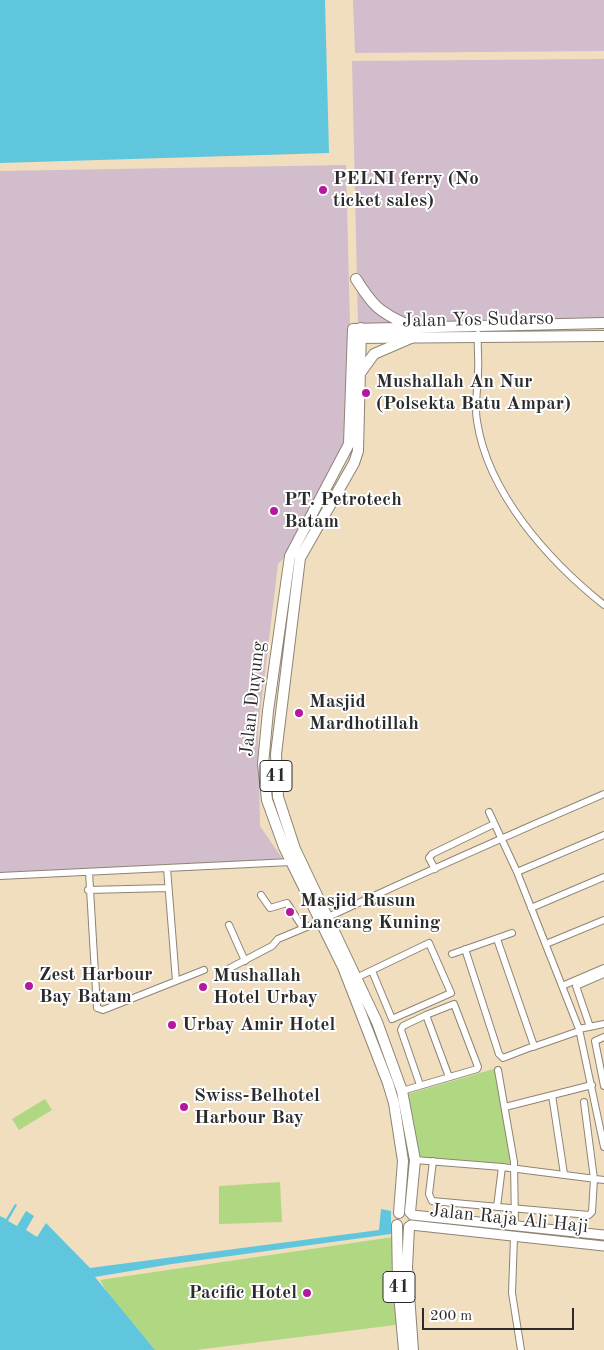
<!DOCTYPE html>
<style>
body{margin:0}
#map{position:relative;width:604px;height:1350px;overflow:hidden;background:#f0debf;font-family:"Old Standard TT",serif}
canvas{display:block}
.scale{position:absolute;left:422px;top:1308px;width:152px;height:22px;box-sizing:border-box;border:2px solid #2b2b2b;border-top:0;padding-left:6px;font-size:15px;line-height:18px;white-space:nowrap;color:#2b2b2b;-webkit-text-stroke:4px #fff;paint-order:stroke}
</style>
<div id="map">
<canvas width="604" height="1350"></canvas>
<div class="scale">200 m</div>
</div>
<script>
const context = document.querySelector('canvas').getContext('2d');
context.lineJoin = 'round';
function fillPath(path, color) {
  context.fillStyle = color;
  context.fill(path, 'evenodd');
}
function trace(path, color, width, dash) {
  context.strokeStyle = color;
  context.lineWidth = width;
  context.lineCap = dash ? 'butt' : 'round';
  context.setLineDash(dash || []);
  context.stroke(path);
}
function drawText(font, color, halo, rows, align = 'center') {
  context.font = font + ' "Old Standard TT",serif';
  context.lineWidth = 4;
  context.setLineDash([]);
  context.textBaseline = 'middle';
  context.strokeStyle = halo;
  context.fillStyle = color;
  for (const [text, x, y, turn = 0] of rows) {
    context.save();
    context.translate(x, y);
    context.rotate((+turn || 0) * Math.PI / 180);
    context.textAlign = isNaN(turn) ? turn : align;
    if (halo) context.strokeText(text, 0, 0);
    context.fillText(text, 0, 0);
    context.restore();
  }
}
const industrial = new Path2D(`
 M 353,0 L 604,0 L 604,51 L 355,53 Z
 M 604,59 L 604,321 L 358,325 L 352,61 Z
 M 346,165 L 353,447 L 297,544 L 278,564 L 258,730 L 260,826 L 284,861 L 0,876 L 0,171 Z`);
const green = new Path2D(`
 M 497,1068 L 513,1168 L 415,1159 L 408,1094 Z
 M 45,1099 L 52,1110 L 19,1130 L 12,1119 Z
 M 280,1182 L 282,1222 L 219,1224 L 219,1186 Z
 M 400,1236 L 403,1324 L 196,1350 L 155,1350 L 109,1295 L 100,1280 Z`);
const water = new Path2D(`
 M 0,0 L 325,0 L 329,153 L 0,163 Z
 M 15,1204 L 17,1205 L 8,1221 L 17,1226 L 26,1211 L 34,1216 L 26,1230 L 37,1237 L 46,1223 L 90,1268 L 379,1230 L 381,1209 L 391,1211 L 391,1234 L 172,1264 L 95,1277 L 155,1350 L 0,1350 L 0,1216 L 6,1219 Z`);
const minor = new Path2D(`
 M 478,334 C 477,346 479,359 478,372 C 478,388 474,405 477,421 C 488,494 549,561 604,605
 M 489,812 L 517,872 L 579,1029 L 604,1147
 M 167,868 L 176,981
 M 435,869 L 429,858 L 432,854 L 494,824
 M 89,872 L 97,1008 L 103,1010 L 204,970
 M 517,872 L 604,835
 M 0,876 L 291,862
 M 88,890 L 168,888
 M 261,895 L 270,908 L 287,903 L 303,928
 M 531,908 L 604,877
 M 328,917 C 419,875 511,834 604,794
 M 229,925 L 245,961
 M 546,944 L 604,920
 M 465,949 L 499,1054 L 503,1058 L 534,1046 L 497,939
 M 452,954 L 512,933
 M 230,968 L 272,946 L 278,939 L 321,921
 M 356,978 L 429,943 L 451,993 L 392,1019 L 372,971
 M 562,986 L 604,968
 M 590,1027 L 576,986 L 604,974
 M 579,1029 L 604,1024
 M 604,1037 L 595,1041 L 604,1086
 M 533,1047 L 579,1031
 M 498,1070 L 514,1162 L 515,1225
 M 420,1085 L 401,1030 L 403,1026 L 426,1015
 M 402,1091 L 477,1069 L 478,1067 L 454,1004 L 426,1015 L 449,1077
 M 552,1095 L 564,1174
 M 505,1107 L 592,1085
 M 415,1160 L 502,1167 L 604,1180
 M 433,1161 L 429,1194 L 432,1201 L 589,1215 L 592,1212 L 594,1179 L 584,1102
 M 497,1207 L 502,1167
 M 514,1237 L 512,1293 L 521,1350`);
const secondary = new Path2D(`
 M 412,1215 L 604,1235
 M 411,1225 L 604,1246`);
const primary = new Path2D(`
 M 356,279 C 373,306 379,312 408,325
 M 354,329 L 604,323
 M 353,338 L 604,336`);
const trunk = new Path2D(`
 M 361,328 L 358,451 L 354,463 L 300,558 L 276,754 L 278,797 L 295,849 L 377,1022 L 402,1091 L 415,1160 L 410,1212
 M 353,329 L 349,444 L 290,556 L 268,711 L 263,764 L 267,800 L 284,847 L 343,967 L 388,1083 L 394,1103 L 403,1161 L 399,1213
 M 361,372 L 374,354 L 411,338
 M 397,1225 L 398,1283 L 404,1350
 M 409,1227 L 407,1267 L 413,1350`);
const markers = [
 [323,190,5,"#b5179e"],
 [366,393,5,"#b5179e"],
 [274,511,5,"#b5179e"],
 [299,713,5,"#b5179e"],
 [290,912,5,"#b5179e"],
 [29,986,5,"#b5179e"],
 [203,987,5,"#b5179e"],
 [172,1025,5,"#b5179e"],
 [184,1107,5,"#b5179e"],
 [307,1293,5,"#b5179e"]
];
const shields = [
 [276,776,32],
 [399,1287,32]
];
const shieldNames = [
 ["41",276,776],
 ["41",399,1287]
];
const poiNames = [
 ["PELNI ferry (No",333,179],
 ["ticket sales)",333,201],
 ["Mushallah An Nur",376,382],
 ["(Polsekta Batu Ampar)",376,404],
 ["PT. Petrotech",284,500],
 ["Batam",284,522],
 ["Masjid",309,702],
 ["Mardhotillah",309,724],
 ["Masjid Rusun",300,901],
 ["Lancang Kuning",300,923],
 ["Zest Harbour",39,975],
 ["Bay Batam",39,997],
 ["Mushallah",213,976],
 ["Hotel Urbay",213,998],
 ["Urbay Amir Hotel",182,1025],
 ["Swiss-Belhotel",194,1096],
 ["Harbour Bay",194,1118],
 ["Pacific Hotel",297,1293,"right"]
];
const streetNames = [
 ["Jalan Yos Sudarso",478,320,-1],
 ["Jalan Duyung",253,699,-84],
 ["Jalan Raja Ali Haji",509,1219,6]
];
fillPath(industrial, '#d1bdcb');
fillPath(green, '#b0d882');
fillPath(water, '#60c6dd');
trace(minor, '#8e8475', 8);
trace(secondary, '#8e8475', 11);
trace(primary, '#8e8475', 12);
trace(trunk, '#8e8475', 12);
trace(minor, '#fff', 6);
trace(secondary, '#fff', 9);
trace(primary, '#fff', 10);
trace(trunk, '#fff', 10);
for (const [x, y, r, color] of markers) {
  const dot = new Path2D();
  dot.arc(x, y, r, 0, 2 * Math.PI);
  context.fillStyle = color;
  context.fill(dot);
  trace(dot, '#fff', 2);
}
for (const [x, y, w] of shields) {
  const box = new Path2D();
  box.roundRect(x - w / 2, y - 15.5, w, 31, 4);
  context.fillStyle = '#fff';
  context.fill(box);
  trace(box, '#2b2b2b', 1);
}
drawText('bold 18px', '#2b2b2b', null, shieldNames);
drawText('bold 19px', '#2b2b2b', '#fff', poiNames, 'left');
drawText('19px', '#2b2b2b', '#fff', streetNames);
</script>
